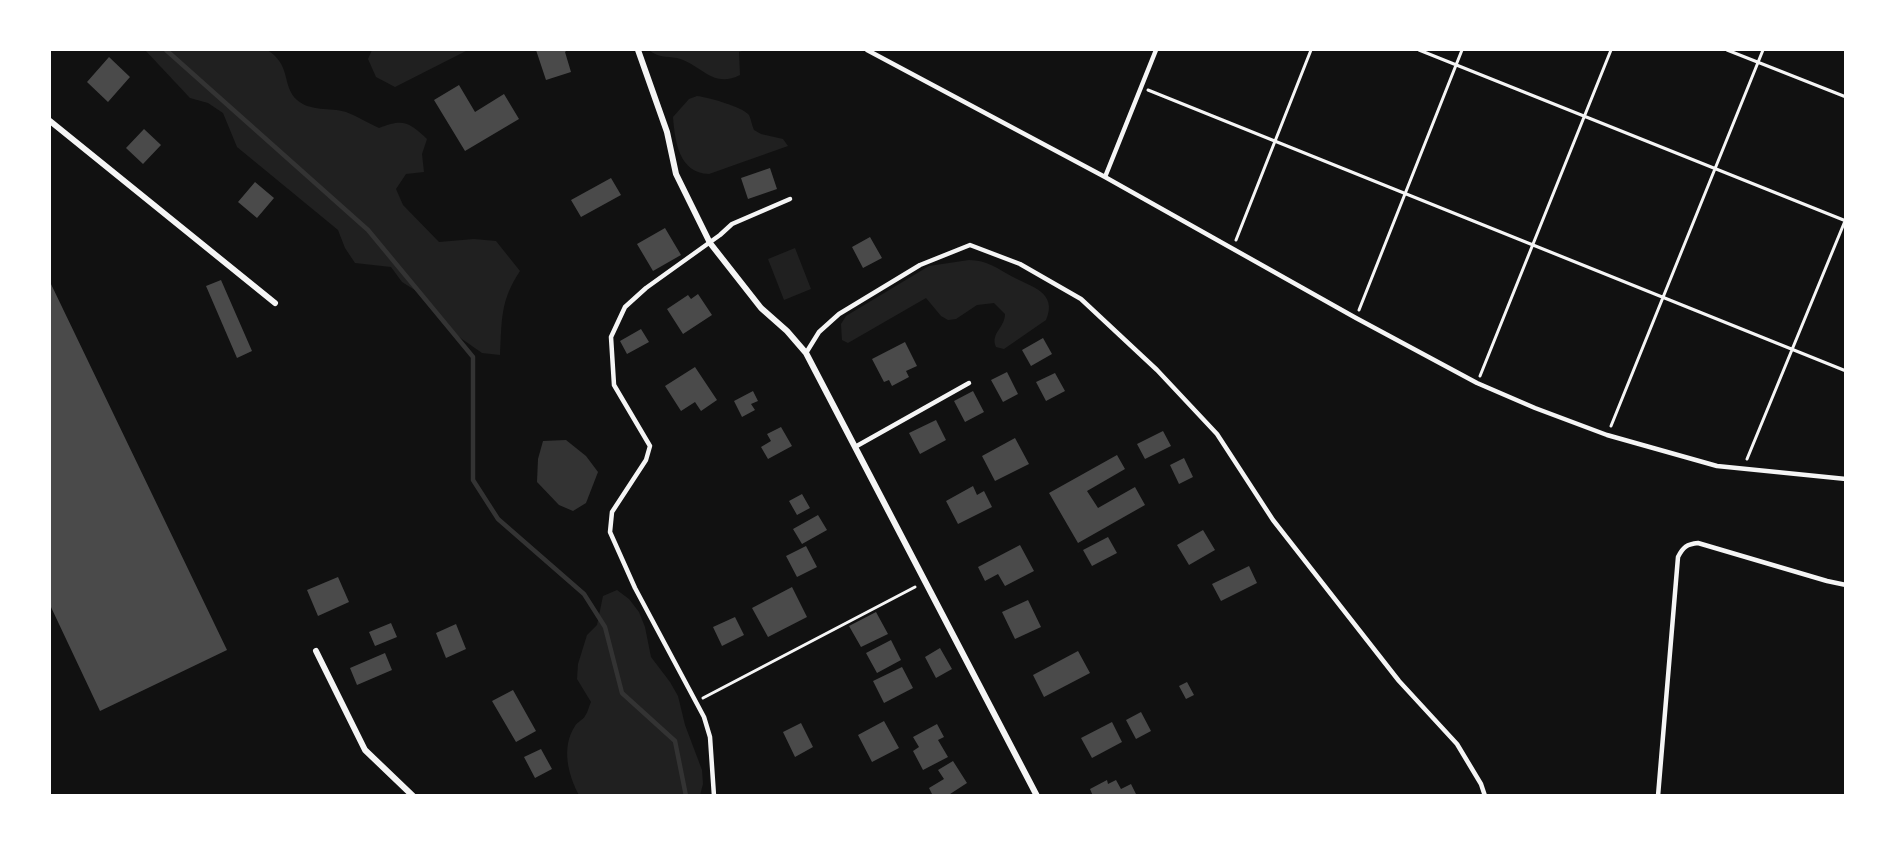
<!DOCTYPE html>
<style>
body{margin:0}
#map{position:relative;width:1895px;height:845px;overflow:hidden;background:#111;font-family:Roboto,sans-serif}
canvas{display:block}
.frame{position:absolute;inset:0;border:51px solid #fff;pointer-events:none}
</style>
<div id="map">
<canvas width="1895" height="845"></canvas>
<div class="frame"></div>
</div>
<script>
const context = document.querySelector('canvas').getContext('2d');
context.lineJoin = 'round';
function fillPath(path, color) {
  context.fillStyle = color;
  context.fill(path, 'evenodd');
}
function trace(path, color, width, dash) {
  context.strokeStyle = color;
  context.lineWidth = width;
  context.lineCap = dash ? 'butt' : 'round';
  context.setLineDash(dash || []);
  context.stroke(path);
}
const green = new Path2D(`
 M 145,50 L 267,50 C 292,65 281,85 297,100 C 311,112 329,107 346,112 C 357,116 368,123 379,128 C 403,119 408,121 427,139 L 422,154 L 424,172 L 406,174 L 396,189 L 403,205 L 439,242 L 474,239 L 496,241 L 520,271 C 500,301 502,320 500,355 L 482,353 L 452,332 L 418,292 L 402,282 L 391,267 L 355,263 L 345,248 L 338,230 L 237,147 L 223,113 L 208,103 L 190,98 Z
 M 372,50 L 468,50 L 395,87 L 376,77 L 368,59 Z
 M 649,50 L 745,50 L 739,52 L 740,75 C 712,89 701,64 677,58 C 666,56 658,58 649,50 Z
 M 697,96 C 707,97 743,107 749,115 C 751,119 752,126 754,130 L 761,134 L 783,139 L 788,146 L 709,174 C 679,173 675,142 673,117 L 689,99 Z
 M 795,248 L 811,289 L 784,300 L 768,259 Z
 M 969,260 C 987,260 998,269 1013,277 C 1031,287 1058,292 1046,320 L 1004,349 L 996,347 C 990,333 1005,328 1005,314 L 994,303 L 977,305 L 956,319 L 948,320 L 941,316 L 926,298 L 848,343 L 842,340 L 841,324 L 846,316 L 929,266 Z
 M 617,590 L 629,599 L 639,612 L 645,627 L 651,657 L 670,682 L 678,696 L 685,725 L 702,770 L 703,784 L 700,795 L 579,795 C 568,775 561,747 575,726 C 577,722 583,720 585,716 C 588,712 589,706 591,702 L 577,679 L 578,664 L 587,635 L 597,625 L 603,596 Z`);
const water = new Path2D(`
 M 566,440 L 586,456 L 598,472 L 586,503 L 573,511 L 559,505 L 537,482 L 538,459 L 543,441 Z`);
const stream = new Path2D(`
 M 166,50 L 368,230 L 473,357 L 473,480 L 498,519 L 584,594 L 605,627 L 622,693 L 675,741 L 686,796`);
const building = new Path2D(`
 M 536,50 L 567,50 L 565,52 L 571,72 L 546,80 Z
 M 109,57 L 130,77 L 108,102 L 87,82 Z
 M 459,85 L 475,112 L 504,94 L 519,119 L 465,151 L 434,100 Z
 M 144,129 L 161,145 L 143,164 L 126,148 Z
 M 770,168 L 777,189 L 748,199 L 741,178 Z
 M 611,178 L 621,195 L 581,217 L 571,200 Z
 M 255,182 L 274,198 L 257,218 L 238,202 Z
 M 665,228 L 681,255 L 653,271 L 637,244 Z
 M 870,237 L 882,258 L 863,268 L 852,247 Z
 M 221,280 L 252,351 L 237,358 L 206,286 Z
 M 50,282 L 227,650 L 100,711 L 50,605 Z
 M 698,294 L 712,315 L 683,334 L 667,309 L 688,295 L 691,299 Z
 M 641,329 L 649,342 L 627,354 L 620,341 Z
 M 1043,338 L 1052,354 L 1031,366 L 1022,350 Z
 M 905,342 L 917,366 L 906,371 L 909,377 L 892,386 L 889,380 L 884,382 L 872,359 Z
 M 695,367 L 717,400 L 701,411 L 695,402 L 681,411 L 665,386 Z
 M 1007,372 L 1018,394 L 1003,402 L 991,380 Z
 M 1055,373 L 1065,391 L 1046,401 L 1036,382 Z
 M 753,391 L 758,401 L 751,404 L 755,410 L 742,417 L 734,401 Z
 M 973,391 L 984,412 L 965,422 L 954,401 Z
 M 936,420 L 946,440 L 920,454 L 909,433 Z
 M 781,427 L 792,446 L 768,459 L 761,447 L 771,441 L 767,434 Z
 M 1163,431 L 1171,446 L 1145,459 L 1137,444 Z
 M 1015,438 L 1029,464 L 995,481 L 982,456 Z
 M 1117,455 L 1125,469 L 1087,491 L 1098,508 L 1135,487 L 1145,505 L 1078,543 L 1049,493 Z
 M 1184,458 L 1193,477 L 1179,484 L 1170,465 Z
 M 973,486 L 977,495 L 984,491 L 992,507 L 958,524 L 946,501 Z
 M 802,494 L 810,508 L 797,515 L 789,501 Z
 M 818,515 L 827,530 L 802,544 L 793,529 Z
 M 1203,530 L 1215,550 L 1189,565 L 1177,545 Z
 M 1108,537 L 1117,553 L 1092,566 L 1083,550 Z
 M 1020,545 L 1034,571 L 1005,586 L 998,574 L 985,581 L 978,567 Z
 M 806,546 L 817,567 L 797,577 L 786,556 Z
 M 1249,566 L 1257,583 L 1221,601 L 1212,584 Z
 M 338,577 L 349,602 L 318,616 L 307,590 Z
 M 792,587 L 807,617 L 768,637 L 752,608 Z
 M 1028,600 L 1041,627 L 1015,639 L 1002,612 Z
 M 876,612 L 888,634 L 861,647 L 849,626 Z
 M 735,617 L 744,635 L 722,646 L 713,627 Z
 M 391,623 L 397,637 L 375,646 L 369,632 Z
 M 456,624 L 466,649 L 446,658 L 436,633 Z
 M 891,640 L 901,660 L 877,673 L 866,653 Z
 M 940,648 L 952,669 L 936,678 L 925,657 Z
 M 1078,651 L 1090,673 L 1044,697 L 1033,675 Z
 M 385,653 L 392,670 L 357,685 L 350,668 Z
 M 902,667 L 913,688 L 884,703 L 873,681 Z
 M 1187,682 L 1194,695 L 1186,699 L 1179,686 Z
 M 513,690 L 536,731 L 516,742 L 492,701 Z
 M 1141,712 L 1151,731 L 1136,739 L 1126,720 Z
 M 884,721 L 899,748 L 872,762 L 858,735 Z
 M 1112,722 L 1122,742 L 1092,758 L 1081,738 Z
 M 801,723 L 813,747 L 795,757 L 783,732 Z
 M 937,724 L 944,737 L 938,740 L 948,757 L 923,770 L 913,751 L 919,747 L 913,737 Z
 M 541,749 L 552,769 L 535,778 L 524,757 Z
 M 953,761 L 967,783 L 947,796 L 933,796 L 929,788 L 944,779 L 938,770 Z
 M 1107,780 L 1108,784 L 1116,780 L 1121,789 L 1131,784 L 1137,796 L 1093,796 L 1090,789 Z`);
const path = new Path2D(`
 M 1419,50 L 1846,221
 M 1727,50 L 1846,97
 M 1148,90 L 1846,371
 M 1236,240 L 1311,50
 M 1359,310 L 1462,50
 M 1480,376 L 1611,50
 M 1611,426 L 1763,50
 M 1747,459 L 1845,221
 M 703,698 L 915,587`);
const service = new Path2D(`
 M 867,50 L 1105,177 L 1356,318 L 1477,383 L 1535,408 L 1607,435 L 1717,466 L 1846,479
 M 1105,177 L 1156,50
 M 806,353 L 819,332 L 839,314 L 920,265 L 970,245 L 1020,264 L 1081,299 L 1157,370 L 1217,434 L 1273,520 L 1399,681 L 1457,744 L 1481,784 L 1485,796
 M 855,447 L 969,383
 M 714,796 L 710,737 L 704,717 L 635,588 L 610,532 L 612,512 L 646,460 L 650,446 L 614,385 L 611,337 L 625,307 L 646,288 L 720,235 L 732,224 L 790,199
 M 1658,796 L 1678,557 C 1683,547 1687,544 1698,543 L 1827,581 L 1846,585`);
const minor = new Path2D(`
 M 638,50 L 667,132 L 676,174 L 710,243 L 761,308 L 787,331 L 806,353 L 1037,796
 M 50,121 L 275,303
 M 316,651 L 365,750 L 413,796`);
fillPath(green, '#202020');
fillPath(water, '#333');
trace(stream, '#333', 4.5);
fillPath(building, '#4a4a4a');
trace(path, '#f5f5f5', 3);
trace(service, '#f5f5f5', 4.5);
trace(minor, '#f5f5f5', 6);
</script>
